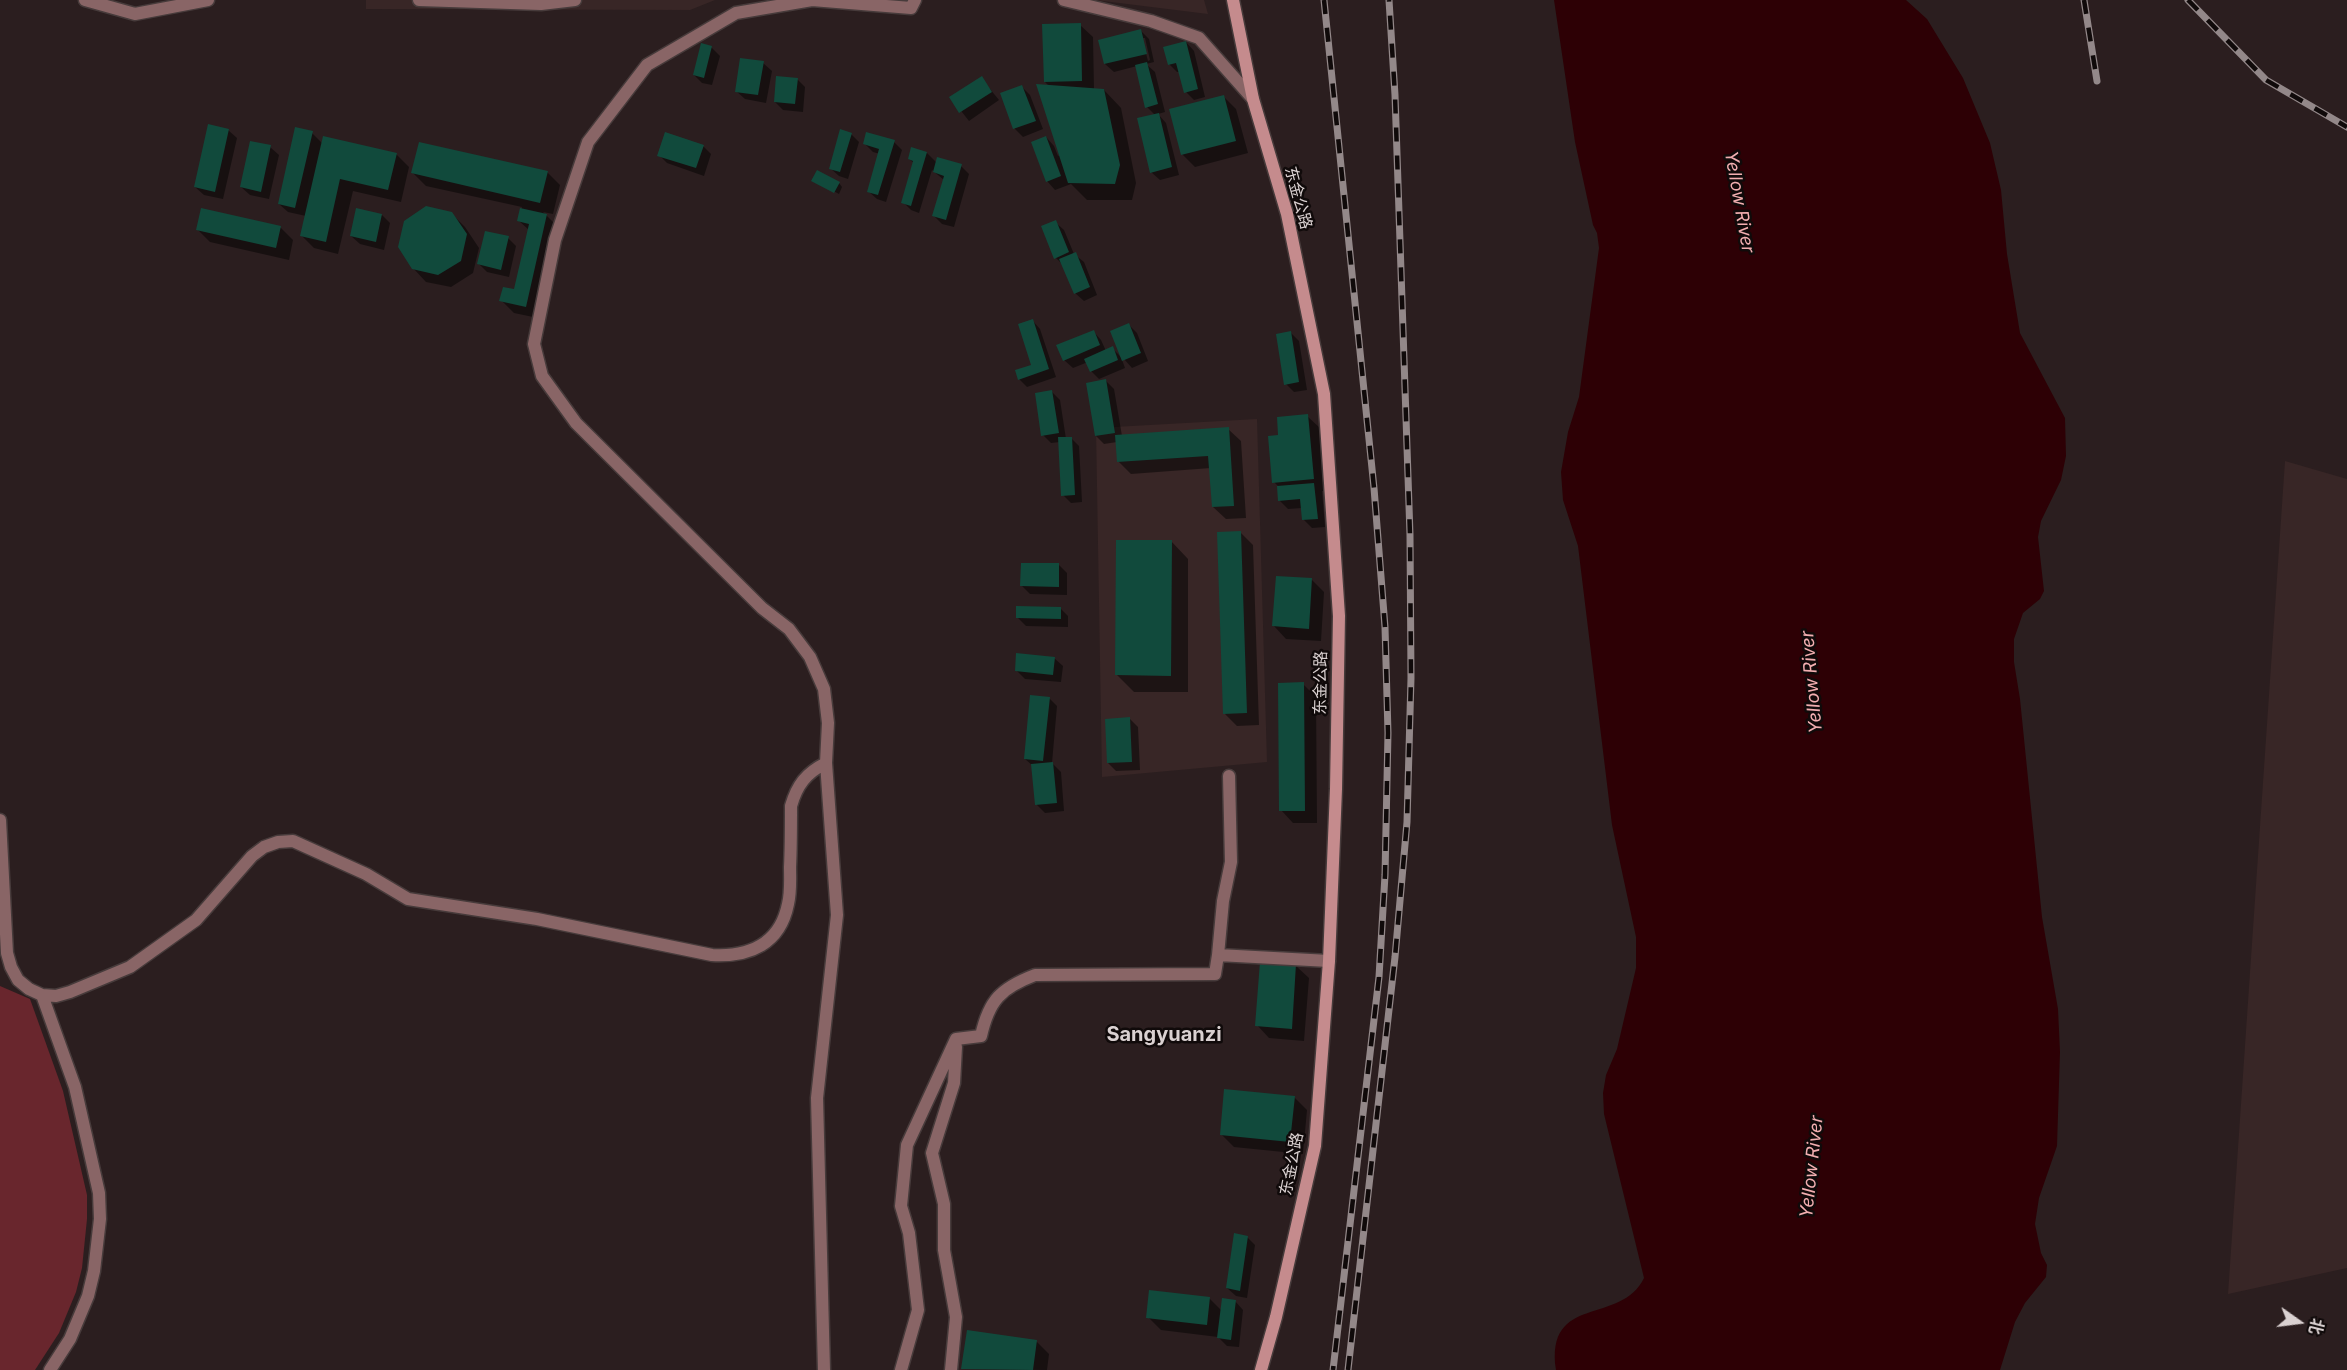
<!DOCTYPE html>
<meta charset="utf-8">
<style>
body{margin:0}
#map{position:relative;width:2347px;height:1370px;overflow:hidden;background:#2b1e1f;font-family:Inter,"Noto Sans SC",sans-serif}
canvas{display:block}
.north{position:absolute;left:2269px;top:1292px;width:60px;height:60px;-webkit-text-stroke:4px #100a0a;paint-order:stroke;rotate:104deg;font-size:16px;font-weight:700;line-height:24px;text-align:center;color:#dad1d1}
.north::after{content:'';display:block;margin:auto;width:21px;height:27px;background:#dad1d1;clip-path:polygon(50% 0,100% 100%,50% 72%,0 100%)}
</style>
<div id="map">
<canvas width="2347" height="1370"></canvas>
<div class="north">北</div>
</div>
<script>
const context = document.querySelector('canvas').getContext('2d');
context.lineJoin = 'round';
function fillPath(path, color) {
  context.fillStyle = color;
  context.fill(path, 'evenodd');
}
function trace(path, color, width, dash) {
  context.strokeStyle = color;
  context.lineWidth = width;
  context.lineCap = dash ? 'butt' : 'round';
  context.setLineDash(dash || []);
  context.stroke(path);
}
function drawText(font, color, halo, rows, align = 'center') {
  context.font = font + ' Inter,"Noto Sans SC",sans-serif';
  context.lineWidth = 5;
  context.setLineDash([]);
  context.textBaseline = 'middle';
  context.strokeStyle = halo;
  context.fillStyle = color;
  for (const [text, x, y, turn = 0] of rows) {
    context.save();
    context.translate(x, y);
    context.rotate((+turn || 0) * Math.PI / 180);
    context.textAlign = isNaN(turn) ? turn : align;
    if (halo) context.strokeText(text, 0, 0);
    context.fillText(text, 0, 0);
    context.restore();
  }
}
const built = new Path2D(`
 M 366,0 L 715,0 L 690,10 L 366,9 Z
 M 1095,0 L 1204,0 L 1208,14 Z
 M 1257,419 L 1267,762 L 1102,777 L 1096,428 Z
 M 2285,461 L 2347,479 L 2347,1268 L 2228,1294 Z`);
const green = new Path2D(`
 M 0,986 L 30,999 L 63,1091 L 87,1195 L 87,1219 L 82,1268 L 76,1292 L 59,1333 L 35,1370 L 0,1370 Z`);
const water = new Path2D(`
 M 1554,0 L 1906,0 L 1927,19 L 1963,78 L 1990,143 L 2001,190 L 2007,254 L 2020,333 L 2065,418 L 2066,456 L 2061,480 L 2041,521 L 2038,537 L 2044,591 L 2040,599 L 2023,613 L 2014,639 L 2014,662 L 2020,699 L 2042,917 L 2058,1009 L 2060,1052 L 2057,1146 L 2039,1198 L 2035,1224 L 2041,1253 L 2047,1265 L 2046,1277 L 2025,1303 L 2015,1322 L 2000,1370 L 1556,1370 C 1545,1293 1621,1326 1644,1278 L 1604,1114 L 1603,1093 L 1606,1075 L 1617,1049 L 1636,968 L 1636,937 L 1612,825 L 1578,546 L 1563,500 L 1561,472 L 1568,432 L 1579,397 L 1599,248 L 1597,233 L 1593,225 L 1575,142 Z`);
const shadow = new Path2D(`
 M 1080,25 L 1093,37 L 1094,90 L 1104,90 L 1121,108 L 1136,183 L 1132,200 L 1087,200 L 1071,184 L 1055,190 L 1047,181 L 1046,137 L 1054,146 L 1058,156 L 1060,155 L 1050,87 L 1045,82 Z
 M 1141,31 L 1149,39 L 1154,62 L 1146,64 L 1155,72 L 1165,112 L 1158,114 L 1166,123 L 1179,175 L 1160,180 L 1151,172 L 1155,115 L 1147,107 L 1137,66 L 1114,72 L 1105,64 L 1100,41 ZM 1142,38 L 1145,38 L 1150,60 L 1148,61 Z
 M 1186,42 L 1194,51 L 1205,97 L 1194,100 L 1186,92 L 1180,72 L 1177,72 L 1169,64 Z
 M 702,45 L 712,48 L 720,56 L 712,85 L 702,83 L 694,75 Z
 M 763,63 L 772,71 L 766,103 L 745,99 L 736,91 Z
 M 981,78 L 999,100 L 969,121 L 951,98 Z
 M 797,79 L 805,87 L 803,112 L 783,110 L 775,102 Z
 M 1022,87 L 1030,95 L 1043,129 L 1023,137 L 1015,129 L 1002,94 Z
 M 1223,96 L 1236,109 L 1248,153 L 1195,167 L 1182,154 Z
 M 228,130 L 237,138 L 223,199 L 204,195 L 195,187 Z
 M 312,133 L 322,143 L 396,154 L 409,167 L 401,202 L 353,191 L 338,254 L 314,248 L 302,236 L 306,216 L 288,212 L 279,204 Z
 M 851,134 L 859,142 L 848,179 L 839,176 L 830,168 Z
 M 894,142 L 902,150 L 886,202 L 877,199 L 868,191 L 880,154 L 873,152 L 864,143 Z
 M 703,146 L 711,154 L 704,176 L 667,163 L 659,155 Z
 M 270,147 L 279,155 L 269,199 L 250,195 L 241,187 Z
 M 927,153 L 937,163 L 961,166 L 969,174 L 954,227 L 942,224 L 934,216 L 944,180 L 932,170 L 919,213 L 911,210 L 903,202 L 914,163 L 909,159 Z
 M 547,172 L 560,185 L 553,214 L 543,212 L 559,228 L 538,318 L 514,313 L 501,300 L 515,291 L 529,230 L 519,221 L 522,207 L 426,186 L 413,173 Z
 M 815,181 L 839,183 L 842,187 L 839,194 Z
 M 451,213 L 465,227 L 479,248 L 473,273 L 451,287 L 426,282 L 413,268 Z
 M 382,215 L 390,223 L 384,250 L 360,244 L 351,236 Z
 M 1055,222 L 1064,230 L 1074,254 L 1084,262 L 1097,295 L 1084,301 L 1075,293 L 1064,266 L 1056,258 Z
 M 281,228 L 293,240 L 289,260 L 210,242 L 197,229 Z
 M 508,238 L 516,246 L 509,277 L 487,272 L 479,264 Z
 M 1032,320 L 1040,329 L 1056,377 L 1027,387 L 1019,379 L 1033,366 Z
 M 1129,325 L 1137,333 L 1148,361 L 1132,368 L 1124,359 Z
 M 1093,331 L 1101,340 L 1106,351 L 1112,348 L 1121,357 L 1125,368 L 1099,379 L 1091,371 L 1088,362 L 1073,368 L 1064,360 Z
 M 1291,333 L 1299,341 L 1307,390 L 1294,392 L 1286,384 Z
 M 1106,381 L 1114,389 L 1122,436 L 1228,429 L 1241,441 L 1246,518 L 1226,519 L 1213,507 L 1211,468 L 1131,474 L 1118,461 L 1117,442 L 1104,444 L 1096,436 Z
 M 1052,392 L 1060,400 L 1066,439 L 1071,438 L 1079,446 L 1082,502 L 1071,503 L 1063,495 L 1060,442 L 1051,443 L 1043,435 Z
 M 1307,416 L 1320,428 L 1326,491 L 1322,491 L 1325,527 L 1312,528 L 1304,520 L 1302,508 L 1288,509 L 1280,501 L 1279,487 L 1274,482 Z
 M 1240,532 L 1253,545 L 1259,725 L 1237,726 L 1225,714 Z
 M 1171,541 L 1188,559 L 1188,692 L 1134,692 L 1117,675 Z
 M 1059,565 L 1067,573 L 1067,595 L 1030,594 L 1022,586 Z
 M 1311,579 L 1324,592 L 1321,641 L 1286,639 L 1274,626 Z
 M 1060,608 L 1068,616 L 1068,627 L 1026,626 L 1018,618 Z
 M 1054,658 L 1063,666 L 1061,682 L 1025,679 L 1017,671 Z
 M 1303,684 L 1316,697 L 1317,823 L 1293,823 L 1281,810 Z
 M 1049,698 L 1057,706 L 1052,763 L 1061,772 L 1064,811 L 1045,813 L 1037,805 L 1033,766 L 1025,759 Z
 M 1130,719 L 1138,727 L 1140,770 L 1116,771 L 1108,763 Z
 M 1296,966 L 1309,978 L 1304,1041 L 1269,1038 L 1257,1025 Z
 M 1294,1097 L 1307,1110 L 1303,1154 L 1234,1147 L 1221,1134 Z
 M 1247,1237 L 1255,1245 L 1247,1298 L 1236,1296 L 1227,1288 Z
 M 1209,1298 L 1222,1311 L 1235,1301 L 1243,1310 L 1239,1347 L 1227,1346 L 1218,1337 L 1161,1330 L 1148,1317 Z
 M 1037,1342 L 1049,1354 L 1047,1370 L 963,1369 Z`);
const building = new Path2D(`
 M 1081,23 L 1082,81 L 1044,82 L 1042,24 Z
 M 1141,29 L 1147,54 L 1104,64 L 1098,40 Z
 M 1186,41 L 1198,89 L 1184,93 L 1176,63 L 1168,65 L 1163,47 Z
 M 701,43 L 712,46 L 704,78 L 693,75 Z
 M 740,58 L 764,61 L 758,95 L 735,92 Z
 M 1147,62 L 1158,104 L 1145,108 L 1135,65 Z
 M 776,76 L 798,78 L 795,104 L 774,102 Z
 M 982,76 L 992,92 L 959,113 L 949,97 Z
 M 1036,84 L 1104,89 L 1120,165 L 1115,184 L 1068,183 Z
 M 1022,85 L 1036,121 L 1013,129 L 1000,93 Z
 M 1224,95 L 1236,141 L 1181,155 L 1169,109 Z
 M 1159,113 L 1172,167 L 1150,173 L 1137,118 Z
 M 208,124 L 229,129 L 215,192 L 194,187 Z
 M 295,127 L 313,131 L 295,208 L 278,204 Z
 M 840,129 L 852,133 L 840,172 L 829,169 Z
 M 665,132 L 704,145 L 696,168 L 657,156 Z
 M 866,132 L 895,140 L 878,195 L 867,192 L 879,149 L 863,144 Z
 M 323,136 L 397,153 L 388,190 L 340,179 L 326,242 L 300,236 Z
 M 1046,136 L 1061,176 L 1046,182 L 1031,142 Z
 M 250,141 L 271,145 L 261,192 L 240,187 Z
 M 419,142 L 548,171 L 540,203 L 411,173 Z
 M 911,147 L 927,152 L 911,206 L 901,203 L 913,161 L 908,159 Z
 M 937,157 L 962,164 L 946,220 L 932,216 L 944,176 L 933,172 Z
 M 817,170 L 840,182 L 834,193 L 811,181 Z
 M 426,206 L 452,212 L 467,234 L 461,261 L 438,275 L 412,269 L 398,247 L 404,221 Z
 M 201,208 L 281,226 L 276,248 L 196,230 Z
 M 356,208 L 382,214 L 376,242 L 350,236 Z
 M 520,208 L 547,214 L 526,307 L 499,301 L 503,287 L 514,289 L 529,224 L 517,221 Z
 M 1056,220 L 1069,252 L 1054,259 L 1041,226 Z
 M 485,231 L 509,236 L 501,270 L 477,264 Z
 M 1076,252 L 1090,287 L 1074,294 L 1059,259 Z
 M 1033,319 L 1049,369 L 1018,380 L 1015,370 L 1031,365 L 1018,324 Z
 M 1129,323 L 1141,353 L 1122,361 L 1110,331 Z
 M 1094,330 L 1100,345 L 1063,361 L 1056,345 Z
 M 1291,331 L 1299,382 L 1284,385 L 1276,334 Z
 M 1113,346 L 1118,360 L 1090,372 L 1084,359 Z
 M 1106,379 L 1115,433 L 1095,436 L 1086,383 Z
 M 1052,390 L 1059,433 L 1041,436 L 1035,393 Z
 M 1308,414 L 1314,479 L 1272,483 L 1268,436 L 1278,435 L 1277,417 Z
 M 1229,427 L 1234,506 L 1212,507 L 1208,456 L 1117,462 L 1115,435 Z
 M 1058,437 L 1072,437 L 1075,495 L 1061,496 Z
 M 1314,483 L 1318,519 L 1302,520 L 1300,499 L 1278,501 L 1277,486 Z
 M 1241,531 L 1247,713 L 1223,714 L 1217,532 Z
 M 1116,540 L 1172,540 L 1171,676 L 1115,675 Z
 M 1021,563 L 1059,563 L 1059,587 L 1020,586 Z
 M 1276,576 L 1312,578 L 1309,629 L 1272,626 Z
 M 1016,606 L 1061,607 L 1061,619 L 1016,618 Z
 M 1016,653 L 1055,657 L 1053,675 L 1015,671 Z
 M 1304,682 L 1305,811 L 1279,811 L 1278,683 Z
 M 1030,695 L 1050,697 L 1043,761 L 1024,759 Z
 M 1130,717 L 1132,762 L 1107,763 L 1105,719 Z
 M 1053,762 L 1057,803 L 1035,805 L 1031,764 Z
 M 1260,962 L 1296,964 L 1292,1029 L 1255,1026 Z
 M 1224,1089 L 1295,1096 L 1290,1142 L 1220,1135 Z
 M 1234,1233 L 1248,1236 L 1240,1291 L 1226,1288 Z
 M 1149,1290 L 1210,1297 L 1207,1325 L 1146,1318 Z
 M 1222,1298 L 1236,1300 L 1231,1340 L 1217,1338 Z
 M 967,1330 L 1037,1340 L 1033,1370 L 961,1369 Z`);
const minor = new Path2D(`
 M 85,0 L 135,14 L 208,0
 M 419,0 L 541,4 L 575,0
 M 1064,0 L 1151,21 L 1199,38 L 1253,99
 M 0,820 L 7,953 L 11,967 L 18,980 L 29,989 L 42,995 L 56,996 L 70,992 L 130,967 L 196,920 L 252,856 L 264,847 L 278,842 L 293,841 L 366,874 L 408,899 L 537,919 L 712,955 C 750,957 780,944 788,904 C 791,892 790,879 790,867 C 791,847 791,826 791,806 C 797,785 806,773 826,763
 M 1218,955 L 1223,901 L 1231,862 L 1229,776
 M 42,995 L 75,1087 L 99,1193 L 100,1219 L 94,1271 L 88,1296 L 70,1339 L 50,1370
 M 956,1039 L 981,1036 C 989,1000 1001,988 1035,975 L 1215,974 L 1218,955 L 1329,961
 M 824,1370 L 817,1098 L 837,915 L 826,763 L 828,723 L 824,689 L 810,657 L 789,629 L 762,608 L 576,423 L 542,376 L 534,344 L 555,240 L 588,142 L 647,65 L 736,13 L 812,0 L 911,8 L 915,0
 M 901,1370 L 918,1310 L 909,1233 L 901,1206 L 907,1145 L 956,1039
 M 951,1370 L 956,1317 L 944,1250 L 944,1204 L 932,1153 L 954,1083 L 956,1047`);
const secondary = new Path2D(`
 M 1233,0 L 1253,99 L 1287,214 L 1324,394 L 1339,616 L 1336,789 L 1329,961 L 1315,1146 L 1276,1317 L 1261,1370`);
const rail = new Path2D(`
 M 1324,0 L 1374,488 L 1385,627 L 1388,733 L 1385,875 L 1379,977 L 1333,1370
 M 2084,0 L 2097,81
 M 2188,0 L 2266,80 L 2347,127
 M 1348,1370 L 1395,957 L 1407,822 L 1411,678 L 1410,535 L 1395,95 L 1389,0`);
const streetNames = [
 ["东金公路",1298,198,75],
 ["东金公路",1321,683,-89],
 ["东金公路",1292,1164,-79]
];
const waterNames = [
 ["Yellow River",1739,202,80],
 ["Yellow River",1812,682,-95],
 ["Yellow River",1812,1167,-84]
];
const quarterNames = [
 ["Sangyuanzi",1164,1035]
];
fillPath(built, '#382626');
fillPath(green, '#69262d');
fillPath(water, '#2d0005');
fillPath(shadow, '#0007');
fillPath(building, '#114a3c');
trace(minor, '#473b3b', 15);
trace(secondary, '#473b3b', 15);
trace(minor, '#896566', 12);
trace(secondary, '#c58b8d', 12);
trace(rail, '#938889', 7);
trace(rail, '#100a0a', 4.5, [14]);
drawText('16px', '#dad1d1', '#100a0a', streetNames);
drawText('italic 18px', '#f2aeb0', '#100a0a', waterNames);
drawText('bold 20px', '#dad1d1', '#100a0a', quarterNames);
</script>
